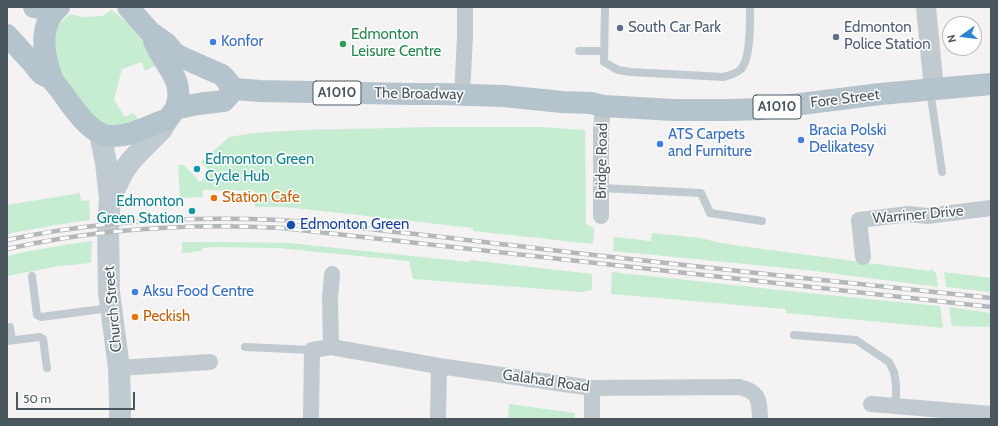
<!DOCTYPE html>
<style>
body{margin:0}
#map{position:relative;width:998px;height:426px;overflow:hidden;background:#f4f2f2;font-family:Cabin,sans-serif}
canvas{display:block}
.frame{position:absolute;inset:0;border:8px solid #4b575e;pointer-events:none}
.north{position:absolute;left:942px;top:16px;width:40px;height:40px;box-sizing:border-box;background:#fff;border:1px solid #b7bcbf;border-radius:50%;rotate:256deg;font-size:11px;font-weight:700;line-height:16px;text-align:center;color:#4b575e}
.north::after{content:'';display:block;margin:auto;width:14px;height:18px;background:#2d84d3;clip-path:polygon(50% 0,100% 100%,50% 72%,0 100%)}
.scale{position:absolute;left:16px;top:392px;width:119px;height:18px;box-sizing:border-box;border:2px solid #4b575e;border-top:0;padding-left:5px;font-size:12px;line-height:14px;white-space:nowrap;color:#4b575e;-webkit-text-stroke:3px #fff;paint-order:stroke}
</style>
<div id="map">
<canvas width="998" height="426"></canvas>
<div class="frame"></div>
<div class="north">N</div>
<div class="scale">50 m</div>
</div>
<script>
const context = document.querySelector('canvas').getContext('2d');
context.lineJoin = 'round';
function fillPath(path, color) {
  context.fillStyle = color;
  context.fill(path, 'evenodd');
}
function trace(path, color, width, dash) {
  context.strokeStyle = color;
  context.lineWidth = width;
  context.lineCap = dash ? 'butt' : 'round';
  context.setLineDash(dash || []);
  context.stroke(path);
}
function drawText(font, color, halo, rows, align = 'center') {
  context.font = font + ' Cabin,sans-serif';
  context.lineWidth = 3;
  context.setLineDash([]);
  context.textBaseline = 'middle';
  context.strokeStyle = halo;
  context.fillStyle = color;
  for (const [text, x, y, turn = 0] of rows) {
    context.save();
    context.translate(x, y);
    context.rotate((+turn || 0) * Math.PI / 180);
    context.textAlign = isNaN(turn) ? turn : align;
    if (halo) context.strokeText(text, 0, 0);
    context.fillText(text, 0, 0);
    context.restore();
  }
}
const green = new Path2D(`
 M 112,10 L 126,22 L 139,36 L 159,64 L 145,71 L 142,62 L 122,69 L 114,100 L 125,117 L 133,113 L 143,124 L 115,126 L 103,123 L 93,116 L 57,69 L 51,36 L 64,19 L 71,14 L 81,17 L 102,16 Z
 M 438,127 L 541,127 L 585,130 L 586,224 L 594,228 L 593,244 L 473,231 L 473,228 L 304,209 L 284,207 L 255,207 L 254,191 L 203,190 L 203,197 L 180,198 L 178,165 L 184,165 L 200,182 L 211,172 L 201,162 L 229,137 L 255,133 L 300,130 Z
 M 80,193 L 81,201 L 89,200 L 90,220 L 55,225 L 7,234 L 7,205 Z
 M 652,233 L 701,238 L 720,243 L 763,249 L 930,271 L 930,268 L 936,273 L 938,287 L 806,270 L 613,251 L 614,237 L 651,241 Z
 M 92,241 L 91,263 L 59,266 L 7,276 L 7,256 C 35,249 63,245 92,241 Z
 M 218,242 L 289,243 L 469,262 L 470,260 L 592,274 L 592,290 L 582,292 L 413,279 L 409,261 L 278,248 L 216,247 L 202,248 L 202,251 L 182,253 L 182,242 Z
 M 612,272 L 808,293 L 940,306 L 943,328 L 786,313 L 786,309 L 611,294 Z
 M 944,272 L 991,278 L 991,292 L 946,287 Z
 M 949,307 L 991,313 L 991,327 L 952,326 Z
 M 509,404 L 575,413 L 575,419 L 508,419 Z`);
const service = new Path2D(`
 M 605,7 L 604,62 L 618,70 L 631,72 L 724,77 C 730,75 736,74 741,69 C 751,59 750,22 750,7
 M 579,51 L 604,51
 M 930,90 L 942,172
 M 601,188 L 701,193 L 710,213 L 762,221
 M 32,276 L 37,315 L 41,317 L 110,308
 M 10,327 L 12,340
 M 794,335 L 856,340 L 889,362 L 894,372 L 896,384 L 896,406
 M 7,341 L 40,337 L 43,339 L 47,368
 M 245,347 L 312,350`);
const minor = new Path2D(`
 M 462,95 L 465,36 L 465,7
 M 601,216 L 601,130 L 603,106
 M 863,257 L 859,220 L 909,214 L 927,216 L 991,208
 M 331,347 L 330,298 L 332,274
 M 119,368 L 210,362
 M 871,404 L 991,414
 M 311,419 L 312,350 L 331,347 L 439,366 L 592,388 L 739,387 C 760,392 759,400 760,419
 M 438,419 L 439,366
 M 592,419 L 592,388`);
const tertiary = new Path2D(`
 M 926,7 L 934,90`);
const secondary = new Path2D(`
 M 100,133 L 106,163 L 110,198 L 108,228 L 109,292 L 119,368 L 120,401 L 120,419
 M 110,198 L 123,172 L 130,162 L 138,153 L 161,130 L 167,120`);
const primary = new Path2D(`
 M 34,7 L 55,11
 M 128,7 L 150,32 L 167,44 L 174,53 L 179,56 L 222,75 L 234,89 L 260,91 L 411,94 L 441,94 L 503,96 L 562,102 L 591,103 L 603,106 L 674,110 L 730,110 L 762,109 L 880,94 L 991,84
 M 7,35 C 15,44 23,53 32,62 C 35,66 38,71 42,74 C 45,76 50,77 52,80 C 68,97 86,135 111,136 C 131,137 148,125 167,120 C 170,116 174,112 176,107 C 186,80 163,64 154,41
 M 52,79 C 44,55 37,26 59,7
 M 175,109 C 192,104 206,103 224,101 L 234,89`);
const rail = new Path2D(`
 M 7,240 C 96,221 188,216 279,220 C 312,222 345,226 378,230 C 444,237 510,245 576,253 C 714,269 853,283 991,298
 M 7,249 C 96,229 190,223 282,228 L 991,307`);
const markers = [
 [620,28,4,"#5c6f8a"],
 [836,37,4,"#5c6f8a"],
 [213,42,4,"#3f7fe0"],
 [343,44,4,"#2e9e5b"],
 [801,140,4,"#3f7fe0"],
 [660,144,4,"#3f7fe0"],
 [197,169,4,"#0f9aa8"],
 [214,198,4,"#e8710a"],
 [192,211,4,"#0f9aa8"],
 [291,225,5,"#1a4fb4"],
 [135,292,4,"#3f7fe0"],
 [135,317,4,"#e8710a"]
];
const shields = [
 [337,93,48],
 [777,107,48]
];
const shieldNames = [
 ["A1010",337,93],
 ["A1010",777,107]
];
const serviceNames = [
 ["South Car Park",628,28],
 ["Edmonton",844,28],
 ["Police Station",844,45]
];
const leisureNames = [
 ["Edmonton",351,35],
 ["Leisure Centre",351,52]
];
const shopNames = [
 ["Konfor",221,42],
 ["Bracia Polski",809,131],
 ["Delikatesy",809,148],
 ["ATS Carpets",668,135],
 ["and Furniture",668,152],
 ["Aksu Food Centre",143,292]
];
const streetNames = [
 ["The Broadway",419,94,1],
 ["Fore Street",845,99,-7],
 ["Bridge Road",602,161,-89],
 ["Warriner Drive",918,215,-5],
 ["Church Street",113,309,-95],
 ["Galahad Road",546,381,8]
];
const cultureNames = [
 ["Edmonton Green",205,160],
 ["Cycle Hub",205,177],
 ["Edmonton",184,202,"right"],
 ["Green Station",184,219,"right"]
];
const foodNames = [
 ["Station Cafe",222,198],
 ["Peckish",143,317]
];
const transitNames = [
 ["Edmonton Green",300,225]
];
fillPath(green, '#c6ecd2');
trace(service, '#c1cacf', 8);
trace(minor, '#c1cacf', 16);
trace(tertiary, '#c1cacf', 20);
trace(secondary, '#c0cad1', 22);
trace(primary, '#b5c3cd', 22);
trace(rail, '#b5b8bb', 4.5);
trace(rail, '#fff', 3, [9]);
for (const [x, y, r, color] of markers) {
  const dot = new Path2D();
  dot.arc(x, y, r, 0, 2 * Math.PI);
  context.fillStyle = color;
  context.fill(dot);
  trace(dot, '#fff', 1.5);
}
for (const [x, y, w] of shields) {
  const box = new Path2D();
  box.roundRect(x - w / 2, y - 12, w, 24, 3);
  context.fillStyle = '#fff';
  context.fill(box);
  trace(box, '#4b575e', 1);
}
drawText('bold 14px', '#4b575e', null, shieldNames);
drawText('15px', '#4e5e75', '#fff', serviceNames, 'left');
drawText('15px', '#27864d', '#fff', leisureNames, 'left');
drawText('15px', '#366cbe', '#fff', shopNames, 'left');
drawText('15px', '#4b575e', '#fff', streetNames);
drawText('15px', '#0d838f', '#fff', cultureNames, 'left');
drawText('15px', '#c56008', '#fff', foodNames, 'left');
drawText('15px', '#164399', '#fff', transitNames, 'left');
</script>
